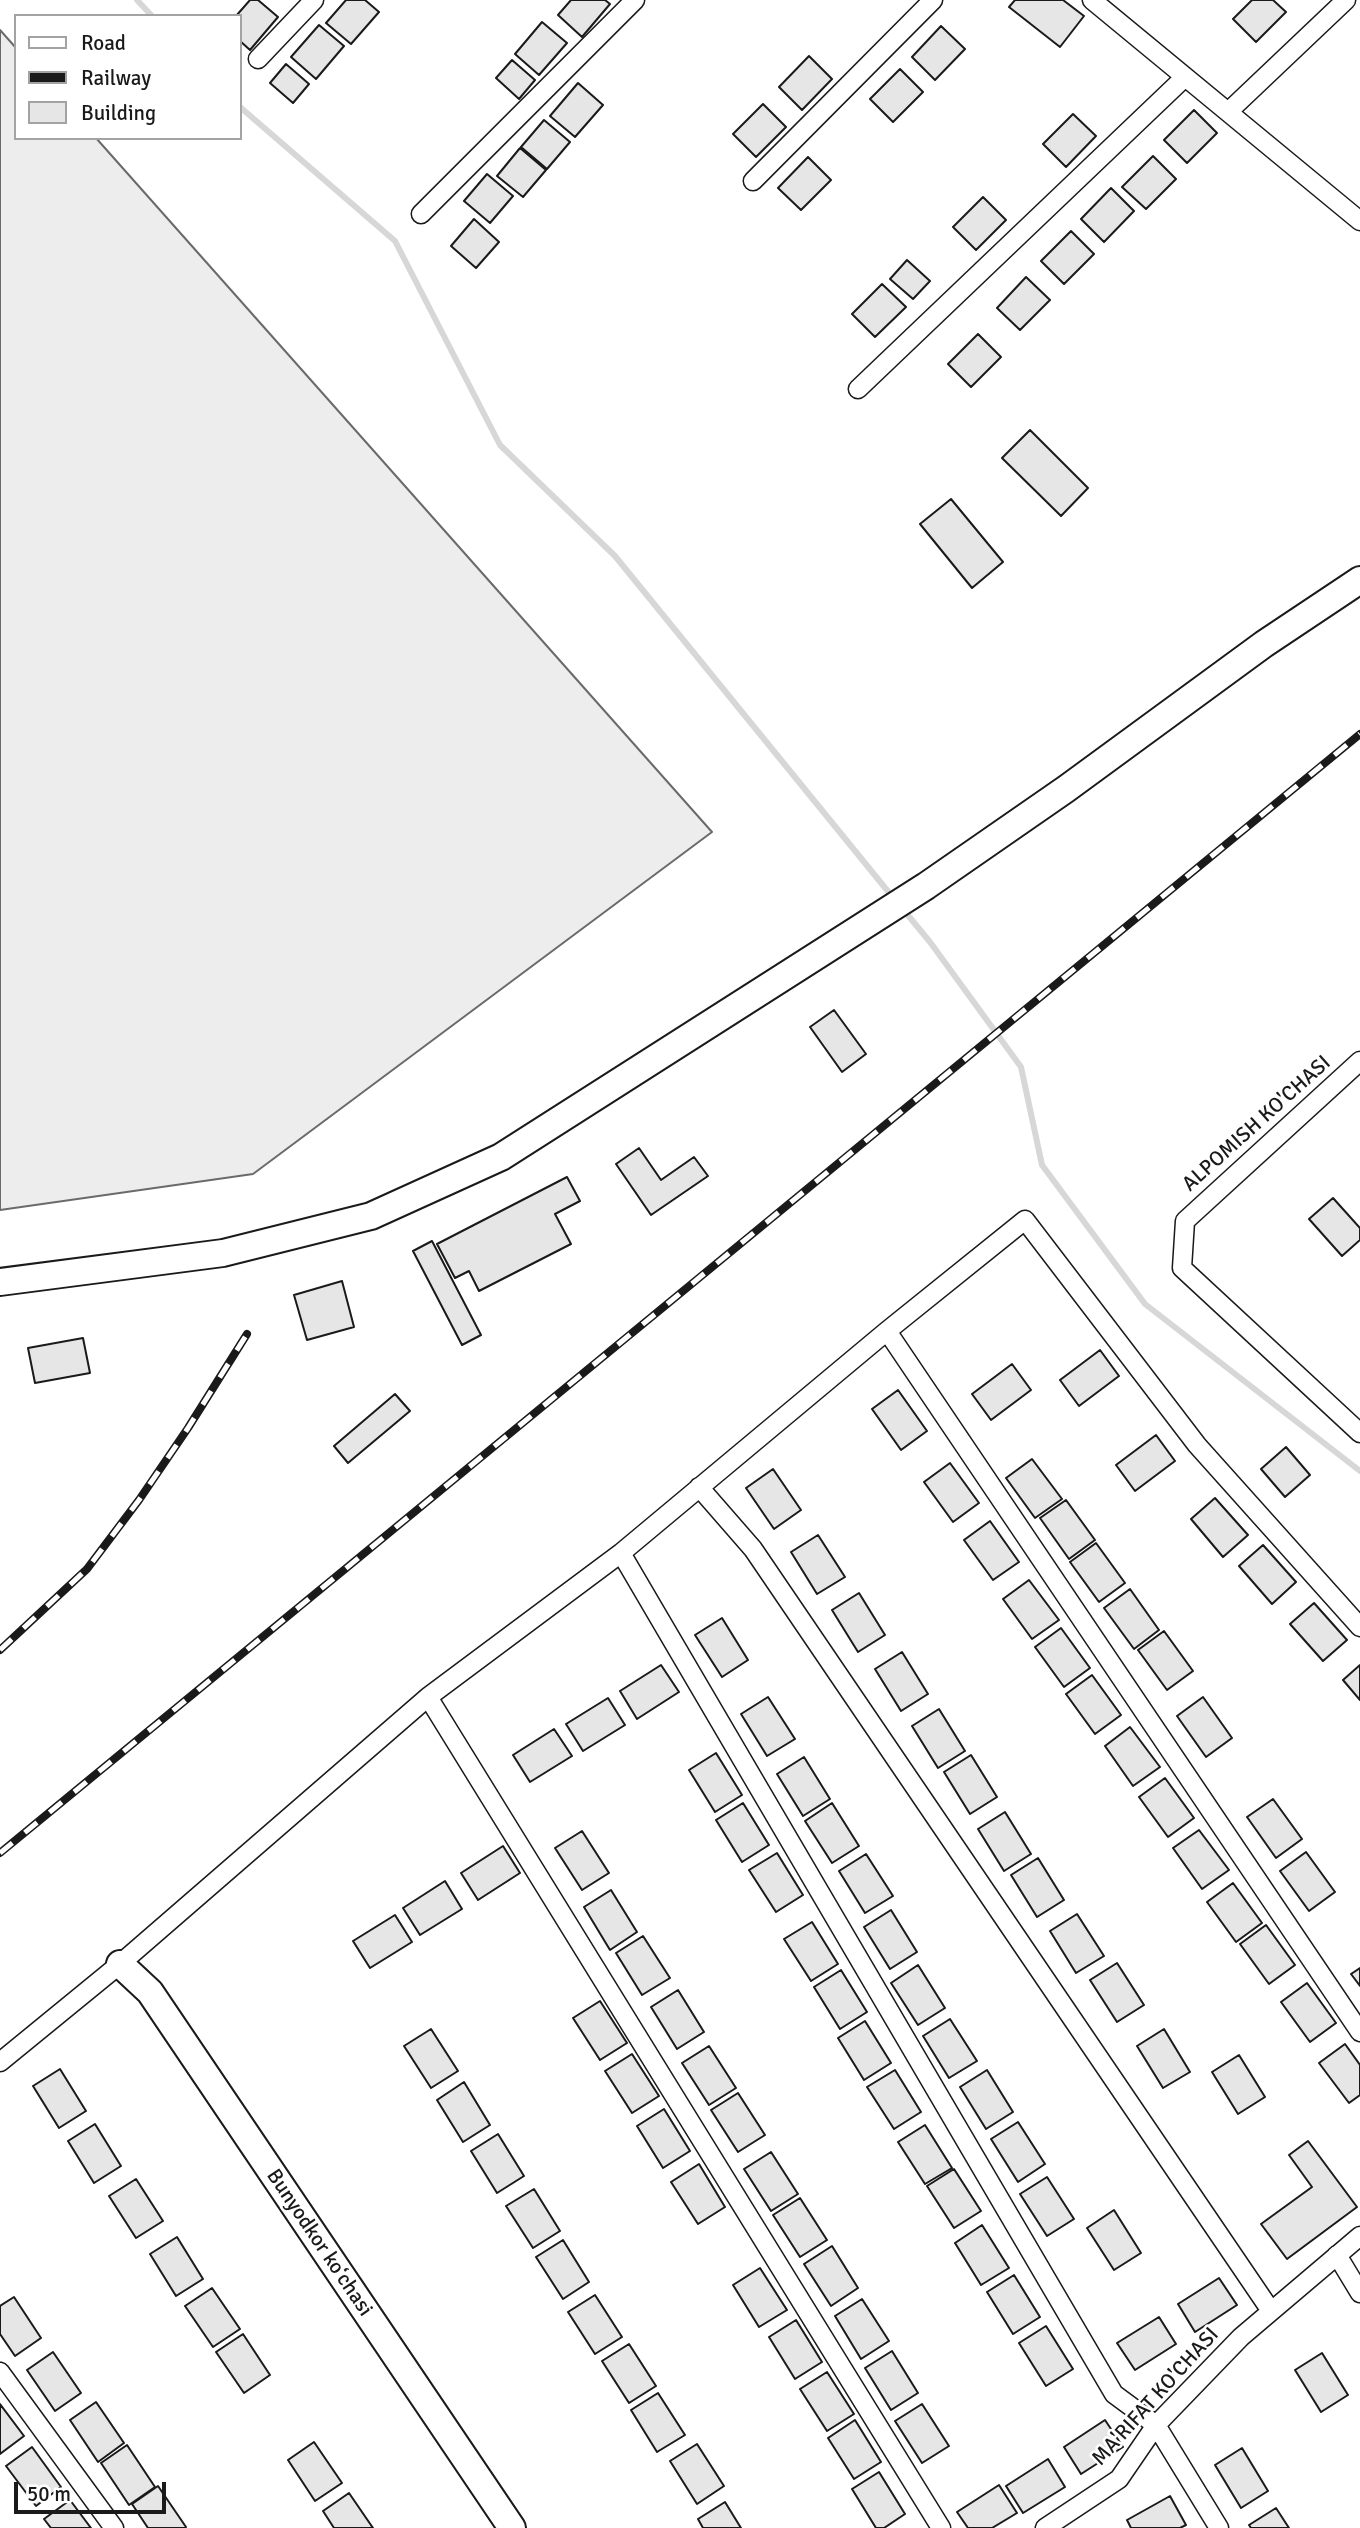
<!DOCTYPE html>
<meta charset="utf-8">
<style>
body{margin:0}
#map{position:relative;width:1360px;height:2528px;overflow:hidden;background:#fff;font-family:Signika,sans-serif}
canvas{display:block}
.legend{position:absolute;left:14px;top:14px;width:228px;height:126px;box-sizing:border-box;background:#fff;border:2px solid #a3a3a3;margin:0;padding:9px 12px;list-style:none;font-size:21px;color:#1a1a1a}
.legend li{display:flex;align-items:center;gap:14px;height:35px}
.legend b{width:35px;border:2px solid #a3a3a3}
.scale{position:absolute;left:14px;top:2482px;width:152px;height:32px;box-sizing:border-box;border:4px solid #1a1a1a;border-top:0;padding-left:9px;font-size:21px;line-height:24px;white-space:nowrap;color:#1a1a1a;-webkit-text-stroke:5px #fff;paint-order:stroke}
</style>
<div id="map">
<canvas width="1360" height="2528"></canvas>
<ul class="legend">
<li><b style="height:9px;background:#fff"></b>Road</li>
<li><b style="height:9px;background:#1a1a1a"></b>Railway</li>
<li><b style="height:19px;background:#e6e6e6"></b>Building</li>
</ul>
<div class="scale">50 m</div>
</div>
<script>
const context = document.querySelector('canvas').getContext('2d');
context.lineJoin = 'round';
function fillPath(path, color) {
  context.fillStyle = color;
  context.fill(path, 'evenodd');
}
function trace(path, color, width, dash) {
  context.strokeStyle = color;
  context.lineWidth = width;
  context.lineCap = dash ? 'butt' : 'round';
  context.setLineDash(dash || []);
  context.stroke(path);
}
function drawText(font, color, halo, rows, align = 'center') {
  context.font = font + ' Signika,sans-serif';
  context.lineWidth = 5;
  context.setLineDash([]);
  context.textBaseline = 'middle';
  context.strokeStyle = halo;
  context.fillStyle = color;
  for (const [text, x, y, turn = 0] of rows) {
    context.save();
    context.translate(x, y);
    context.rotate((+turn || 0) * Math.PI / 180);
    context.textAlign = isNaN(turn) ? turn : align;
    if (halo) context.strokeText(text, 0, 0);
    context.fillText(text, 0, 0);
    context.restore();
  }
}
const built = new Path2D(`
 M 0,30 L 16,48 L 16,138 L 96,138 L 712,832 L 253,1174 L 0,1210 Z`);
const stream = new Path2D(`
 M 137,0 L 152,16
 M 240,107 L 395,241 L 500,445 L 615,556 L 895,900
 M 902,908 L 930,942 L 1021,1067 L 1042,1165 L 1145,1304 L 1360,1471`);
const building = new Path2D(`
 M 250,0 L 258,0 L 278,17 L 250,50 L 240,41 L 240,16 L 236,16 Z
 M 346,0 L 365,0 L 379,12 L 351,44 L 326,23 Z
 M 571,0 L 605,0 L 610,4 L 582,37 L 558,15 Z
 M 1015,0 L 1063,0 L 1084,16 L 1060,47 L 1009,7 Z
 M 1252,0 L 1273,0 L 1286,12 L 1256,42 L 1233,19 Z
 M 542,22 L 567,43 L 539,75 L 515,54 Z
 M 319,25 L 344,46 L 316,79 L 291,57 Z
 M 941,26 L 965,49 L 935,80 L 912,57 Z
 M 809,56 L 832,79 L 802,110 L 779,87 Z
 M 512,60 L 535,80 L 519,99 L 496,78 Z
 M 286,64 L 309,84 L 293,103 L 270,83 Z
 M 900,69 L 923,92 L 893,122 L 870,99 Z
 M 578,83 L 603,105 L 575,137 L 550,116 Z
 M 763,104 L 786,127 L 756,157 L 733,134 Z
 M 1194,110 L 1217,133 L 1187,163 L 1164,140 Z
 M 1073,114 L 1096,136 L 1066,167 L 1043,144 Z
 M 544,120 L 570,142 L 547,169 L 521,147 Z
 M 520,148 L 546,170 L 523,197 L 497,176 Z
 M 1153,156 L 1176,179 L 1146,209 L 1122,187 Z
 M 808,157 L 831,180 L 801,210 L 778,188 Z
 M 487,174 L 513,196 L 490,223 L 464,201 Z
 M 1111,188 L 1134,211 L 1104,242 L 1081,219 Z
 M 983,197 L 1006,220 L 976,250 L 953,227 Z
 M 474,219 L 499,242 L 476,268 L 451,246 Z
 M 1071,231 L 1094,254 L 1064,284 L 1041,261 Z
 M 907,260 L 930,281 L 913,299 L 890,279 Z
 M 1026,277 L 1050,300 L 1020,330 L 997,308 Z
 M 882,284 L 906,307 L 875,337 L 852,314 Z
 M 978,334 L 1001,357 L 971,387 L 948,364 Z
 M 1030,430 L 1088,488 L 1061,516 L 1002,458 Z
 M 951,499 L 1003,562 L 972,588 L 920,524 Z
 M 834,1010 L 866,1054 L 842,1072 L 810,1027 Z
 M 639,1148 L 661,1180 L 694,1157 L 708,1176 L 651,1215 L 616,1164 Z
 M 567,1177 L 580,1201 L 555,1214 L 571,1244 L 479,1291 L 469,1271 L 455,1278 L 437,1244 Z
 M 1333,1198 L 1360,1228 L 1360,1240 L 1342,1256 L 1309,1219 Z
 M 432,1241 L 481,1335 L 462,1345 L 413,1251 Z
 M 342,1281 L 354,1327 L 307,1340 L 294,1295 Z
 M 83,1338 L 90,1373 L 35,1383 L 28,1348 Z
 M 1100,1350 L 1119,1376 L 1079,1406 L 1060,1380 Z
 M 1012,1364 L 1031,1390 L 991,1420 L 972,1394 Z
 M 898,1390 L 927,1431 L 901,1450 L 872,1409 Z
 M 395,1394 L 410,1411 L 348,1463 L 334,1446 Z
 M 1156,1435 L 1175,1461 L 1135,1491 L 1116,1465 Z
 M 1286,1447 L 1310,1475 L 1285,1497 L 1261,1469 Z
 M 1032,1459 L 1062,1499 L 1035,1518 L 1006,1478 Z
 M 950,1463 L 979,1503 L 953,1522 L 924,1482 Z
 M 773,1469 L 801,1510 L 774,1529 L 746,1488 Z
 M 1215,1498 L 1248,1535 L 1223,1557 L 1191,1519 Z
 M 1066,1500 L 1095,1540 L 1069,1559 L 1040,1518 Z
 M 990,1521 L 1019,1562 L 993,1580 L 964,1540 Z
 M 818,1535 L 845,1577 L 817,1594 L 791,1552 Z
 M 1096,1543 L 1125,1583 L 1099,1602 L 1070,1562 Z
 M 1263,1545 L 1296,1582 L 1272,1604 L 1239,1566 Z
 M 1029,1580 L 1059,1620 L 1032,1639 L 1003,1599 Z
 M 1130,1589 L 1159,1630 L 1134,1649 L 1104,1608 Z
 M 859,1593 L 885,1635 L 858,1652 L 832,1610 Z
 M 1314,1603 L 1347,1640 L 1323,1661 L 1290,1624 Z
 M 722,1618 L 748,1660 L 722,1677 L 695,1635 Z
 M 1061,1628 L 1090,1668 L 1064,1687 L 1035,1647 Z
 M 1164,1631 L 1193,1671 L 1167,1690 L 1138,1650 Z
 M 902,1652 L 928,1694 L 901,1711 L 875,1669 Z
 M 661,1665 L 679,1692 L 637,1719 L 620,1691 Z
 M 1360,1665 L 1360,1700 L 1343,1680 Z
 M 1092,1675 L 1121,1715 L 1095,1734 L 1066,1694 Z
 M 768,1697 L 795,1739 L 767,1756 L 741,1714 Z
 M 1203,1697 L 1232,1738 L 1206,1757 L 1177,1716 Z
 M 608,1698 L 625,1725 L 583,1751 L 566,1724 Z
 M 939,1709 L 965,1751 L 938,1768 L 912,1726 Z
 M 1130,1727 L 1160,1767 L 1133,1786 L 1105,1746 Z
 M 554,1729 L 572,1756 L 530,1782 L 513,1755 Z
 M 716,1753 L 742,1795 L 715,1812 L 689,1770 Z
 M 971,1755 L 997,1797 L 970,1814 L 944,1772 Z
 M 804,1757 L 830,1799 L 803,1816 L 777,1774 Z
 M 1165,1778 L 1194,1818 L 1168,1837 L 1139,1797 Z
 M 1273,1799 L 1302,1839 L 1276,1858 L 1247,1817 Z
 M 743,1803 L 769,1845 L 742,1862 L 716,1820 Z
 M 832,1803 L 859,1846 L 832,1863 L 805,1821 Z
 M 1005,1812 L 1031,1854 L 1004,1871 L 978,1829 Z
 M 1199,1830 L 1229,1870 L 1202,1889 L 1173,1848 Z
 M 582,1831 L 609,1873 L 582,1890 L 555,1848 Z
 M 503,1846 L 520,1873 L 478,1900 L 461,1873 Z
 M 1306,1852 L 1335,1892 L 1309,1911 L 1280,1871 Z
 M 777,1853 L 803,1895 L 776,1912 L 749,1870 Z
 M 866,1854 L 893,1896 L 865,1913 L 839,1871 Z
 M 1038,1858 L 1064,1900 L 1037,1917 L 1011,1875 Z
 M 445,1881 L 462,1909 L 420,1935 L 403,1908 Z
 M 1233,1883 L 1262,1923 L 1236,1942 L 1207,1902 Z
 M 611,1890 L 637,1932 L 610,1950 L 584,1907 Z
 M 891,1910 L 917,1952 L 890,1969 L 864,1927 Z
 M 1077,1914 L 1104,1956 L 1076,1973 L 1050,1931 Z
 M 395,1915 L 412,1942 L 370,1968 L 353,1941 Z
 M 812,1922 L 838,1964 L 811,1981 L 784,1939 Z
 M 1266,1925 L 1295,1965 L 1269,1984 L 1240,1944 Z
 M 643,1936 L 670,1978 L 642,1995 L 616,1953 Z
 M 1117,1963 L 1144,2005 L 1117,2022 L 1090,1980 Z
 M 918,1965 L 945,2008 L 918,2025 L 891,1983 Z
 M 1360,1968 L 1360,1986 L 1351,1974 Z
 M 841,1970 L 867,2012 L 840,2029 L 814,1987 Z
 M 1307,1983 L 1336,2023 L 1310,2042 L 1281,2002 Z
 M 678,1990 L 704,2032 L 677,2049 L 651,2007 Z
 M 600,2001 L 627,2043 L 600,2060 L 573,2018 Z
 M 950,2019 L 977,2061 L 949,2078 L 923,2036 Z
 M 865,2021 L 891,2063 L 864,2080 L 838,2038 Z
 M 431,2029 L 458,2071 L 431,2088 L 404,2046 Z
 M 1164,2029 L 1190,2072 L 1163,2088 L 1137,2046 Z
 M 1345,2044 L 1360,2065 L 1360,2095 L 1349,2103 L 1319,2063 Z
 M 709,2046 L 736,2088 L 709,2105 L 682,2063 Z
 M 632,2054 L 659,2096 L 632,2113 L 605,2071 Z
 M 1239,2055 L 1265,2097 L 1238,2114 L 1212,2072 Z
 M 60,2069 L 86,2111 L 59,2128 L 33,2086 Z
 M 895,2070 L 921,2112 L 894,2129 L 867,2087 Z
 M 987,2070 L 1013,2112 L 986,2129 L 960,2087 Z
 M 464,2082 L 490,2125 L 463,2142 L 437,2100 Z
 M 738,2093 L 765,2135 L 738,2152 L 711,2110 Z
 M 664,2109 L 690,2151 L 663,2168 L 637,2126 Z
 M 1018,2122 L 1045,2164 L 1018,2182 L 991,2139 Z
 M 95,2124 L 121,2166 L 94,2183 L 68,2141 Z
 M 925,2125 L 952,2168 L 925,2184 L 898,2142 Z
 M 498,2134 L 524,2176 L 497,2193 L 471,2151 Z
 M 1308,2141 L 1357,2207 L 1287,2259 L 1261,2224 L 1312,2187 L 1289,2155 Z
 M 771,2152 L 798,2194 L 771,2211 L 744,2169 Z
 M 699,2164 L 725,2207 L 698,2224 L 671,2182 Z
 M 954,2169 L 981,2211 L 954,2228 L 927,2186 Z
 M 1047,2177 L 1074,2219 L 1047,2236 L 1020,2194 Z
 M 136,2179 L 163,2221 L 136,2238 L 109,2196 Z
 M 534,2189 L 560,2231 L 533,2248 L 506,2206 Z
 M 800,2198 L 827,2240 L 800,2257 L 773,2215 Z
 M 1114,2210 L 1141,2253 L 1114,2270 L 1087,2228 Z
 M 982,2225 L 1009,2268 L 981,2285 L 955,2243 Z
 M 177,2237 L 203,2279 L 176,2296 L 150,2254 Z
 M 563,2240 L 589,2282 L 563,2299 L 536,2257 Z
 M 832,2246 L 858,2288 L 831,2306 L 804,2264 Z
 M 760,2268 L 787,2310 L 759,2327 L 733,2285 Z
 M 1014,2275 L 1040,2317 L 1013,2334 L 987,2292 Z
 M 1219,2278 L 1237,2305 L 1195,2332 L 1178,2304 Z
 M 212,2288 L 240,2329 L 213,2347 L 185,2306 Z
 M 595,2295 L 622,2337 L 595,2354 L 568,2312 Z
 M 14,2297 L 41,2338 L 15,2356 L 0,2334 L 0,2306 Z
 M 862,2299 L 889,2341 L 861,2359 L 835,2316 Z
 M 1159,2317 L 1176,2344 L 1135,2370 L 1117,2343 Z
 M 796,2320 L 822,2362 L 795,2379 L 769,2337 Z
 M 1046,2326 L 1073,2369 L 1046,2386 L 1019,2343 Z
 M 243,2334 L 270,2375 L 244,2393 L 216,2352 Z
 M 629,2344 L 656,2386 L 629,2403 L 602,2361 Z
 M 892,2351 L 918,2393 L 891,2410 L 865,2368 Z
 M 53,2352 L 81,2393 L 55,2411 L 27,2370 Z
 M 1322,2353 L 1348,2395 L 1321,2412 L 1295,2370 Z
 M 827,2372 L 854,2414 L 827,2431 L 800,2389 Z
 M 658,2393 L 685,2435 L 657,2452 L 631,2410 Z
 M 96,2402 L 124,2443 L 98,2462 L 70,2420 Z
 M 0,2404 L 24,2436 L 0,2454 Z
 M 922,2404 L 949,2446 L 922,2463 L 895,2421 Z
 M 855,2420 L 881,2462 L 854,2479 L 828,2438 Z
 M 1105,2420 L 1123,2447 L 1081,2474 L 1064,2447 Z
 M 314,2442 L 342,2483 L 315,2501 L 288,2460 Z
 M 697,2444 L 724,2486 L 697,2504 L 670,2461 Z
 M 127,2445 L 155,2487 L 129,2505 L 101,2463 Z
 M 32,2447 L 61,2487 L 36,2506 L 6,2466 Z
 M 1242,2448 L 1268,2491 L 1241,2508 L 1215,2465 Z
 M 1048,2459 L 1065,2487 L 1023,2513 L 1006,2486 Z
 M 879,2472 L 905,2514 L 884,2528 L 876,2528 L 852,2489 Z
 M 999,2485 L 1017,2513 L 992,2528 L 968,2528 L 957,2512 Z
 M 158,2486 L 186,2527 L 185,2528 L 148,2528 L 132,2504 Z
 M 349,2493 L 373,2528 L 334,2528 L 323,2511 Z
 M 1170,2496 L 1186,2525 L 1180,2528 L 1131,2528 L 1127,2520 Z
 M 70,2500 L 91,2528 L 51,2528 L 44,2519 Z
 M 725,2502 L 741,2528 L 703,2528 L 698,2519 Z
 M 1276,2508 L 1289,2528 L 1251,2528 L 1249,2525 Z`);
const street = new Path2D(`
 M 1092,0 L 1360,221
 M 258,59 L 314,0
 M 1228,112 L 1346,0
 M 753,181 L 933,0
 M 421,214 L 635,0
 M 858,389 L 1185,77
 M 1360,1061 L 1185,1221 L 1182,1268 L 1360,1433
 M 887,1331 L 1360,2032
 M 699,1487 L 753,1549 L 1271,2311
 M 621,1553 L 1114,2394 L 1156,2425 L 1219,2528
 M 428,1697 L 941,2528
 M 0,2062 L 120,1964 L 428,1697 L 621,1553 L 887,1331 L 1025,1220 L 1197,1445 L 1360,1627
 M 1337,2255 L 1360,2293
 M 0,2372 L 114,2528
 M 1045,2528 L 1119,2479 L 1156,2425 L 1241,2337 L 1360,2236`);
const secondary = new Path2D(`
 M 0,1282 L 223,1253 L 371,1216 L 501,1157 L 926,886 L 1066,789 L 1264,644 L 1360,580
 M 120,1964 L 150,1992 L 512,2528`);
const rail = new Path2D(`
 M 0,1650 L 87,1569 L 139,1500 L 188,1428 L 247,1334
 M 0,1853 L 1360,734`);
const streetNames = [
 ["ALPOMISH KO'CHASI",1257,1124,-42],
 ["Bunyodkor koʻchasi",319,2243,56],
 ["MA'RIFAT KO'CHASI",1156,2397,-48]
];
fillPath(built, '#ededed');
trace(built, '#6a6a6a', 2);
trace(stream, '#d7d7d7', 6);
fillPath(building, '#e6e6e6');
trace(building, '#1a1a1a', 2);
trace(street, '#1a1a1a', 21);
trace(secondary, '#1a1a1a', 30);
trace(street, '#fff', 18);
trace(secondary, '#fff', 26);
trace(rail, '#1a1a1a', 8);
trace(rail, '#fff', 5, [16]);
drawText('21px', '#1a1a1a', '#fff', streetNames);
</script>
